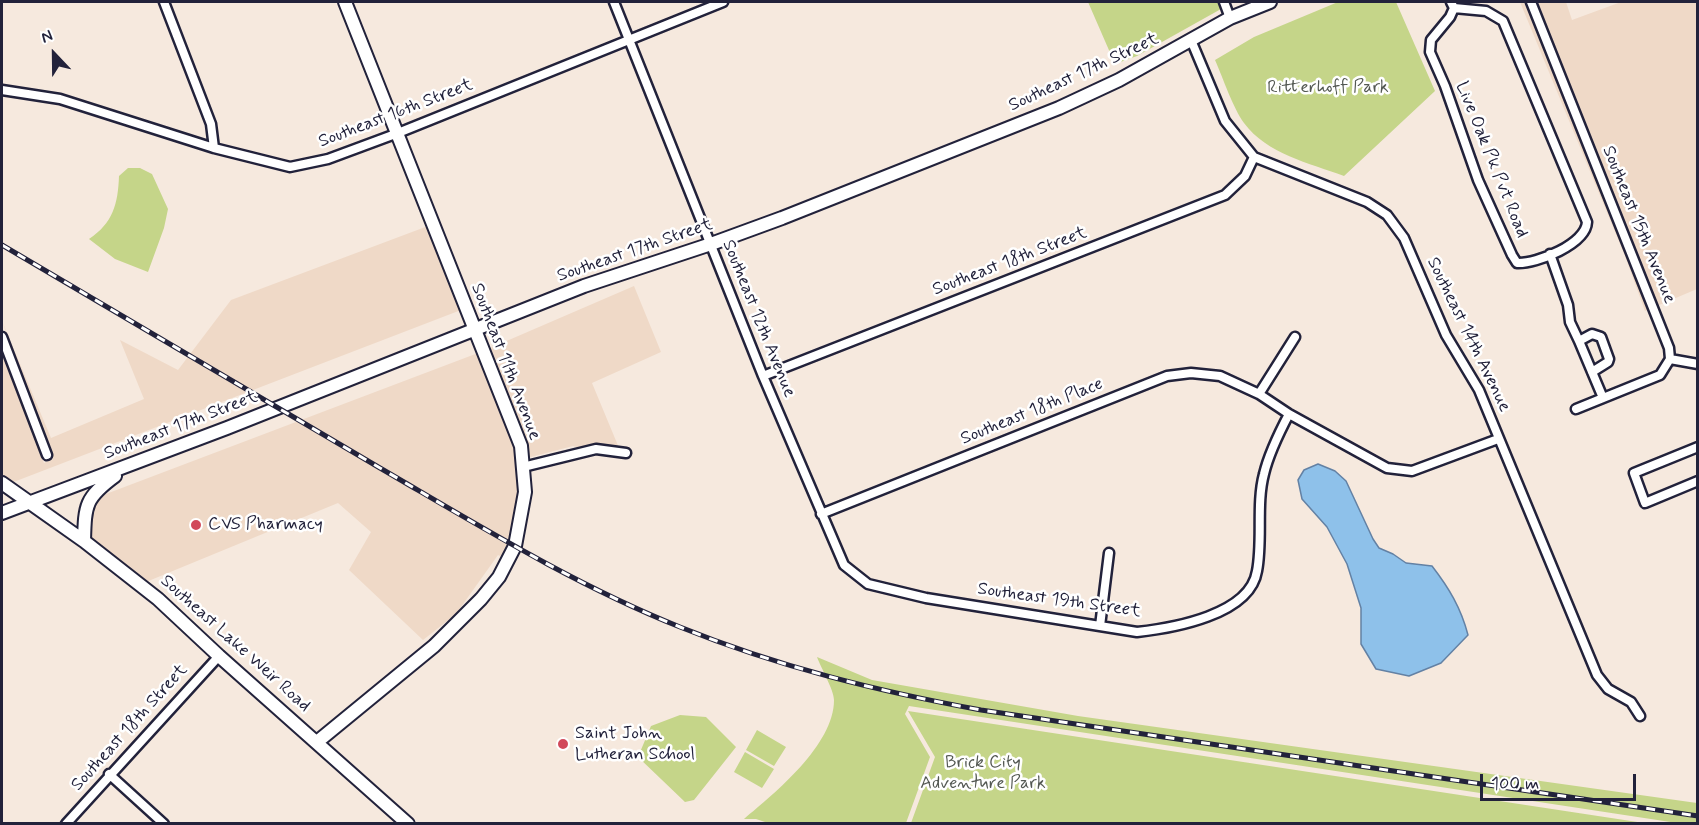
<!DOCTYPE html>
<style>
body{margin:0}
#map{position:relative;width:1699px;height:825px;overflow:hidden;background:#f6e9de;font-family:Mynerve,sans-serif}
canvas{display:block}
.frame{position:absolute;inset:0;border:3px solid #22223b;pointer-events:none}
.north{position:absolute;left:24px;top:24px;width:60px;height:60px;-webkit-text-stroke:4px #fff;paint-order:stroke;rotate:338deg;font-size:16px;font-weight:700;line-height:24px;text-align:center;color:#22223b}
.north::after{content:'';display:block;margin:auto;width:21px;height:27px;background:#22223b;clip-path:polygon(50% 0,100% 100%,50% 72%,0 100%)}
.scale{position:absolute;left:1480px;top:774px;width:156px;height:27px;box-sizing:border-box;border:3px solid #22223b;border-top:0;padding-left:8px;font-size:18px;line-height:21px;white-space:nowrap;color:#22223b;-webkit-text-stroke:4px #fff;paint-order:stroke}
</style>
<div id="map">
<canvas width="1699" height="825"></canvas>
<div class="frame"></div>
<div class="north">N</div>
<div class="scale">100 m</div>
</div>
<script>
const context = document.querySelector('canvas').getContext('2d');
context.lineJoin = 'round';
function fillPath(path, color) {
  context.fillStyle = color;
  context.fill(path, 'evenodd');
}
function trace(path, color, width, dash) {
  context.strokeStyle = color;
  context.lineWidth = width;
  context.lineCap = dash ? 'butt' : 'round';
  context.setLineDash(dash || []);
  context.stroke(path);
}
function drawText(font, color, halo, rows, align = 'center') {
  context.font = font + ' Mynerve,sans-serif';
  context.lineWidth = 5;
  context.setLineDash([]);
  context.textBaseline = 'middle';
  context.strokeStyle = halo;
  context.fillStyle = color;
  for (const [text, x, y, turn = 0] of rows) {
    context.save();
    context.translate(x, y);
    context.rotate((+turn || 0) * Math.PI / 180);
    context.textAlign = isNaN(turn) ? turn : align;
    if (halo) context.strokeText(text, 0, 0);
    context.fillText(text, 0, 0);
    context.restore();
  }
}
const built = new Path2D(`
 M 1520,2 L 1566,2 L 1572,20 L 1621,2 L 1697,2 L 1697,289 L 1645,311 L 1625,256 Z
 M 428,226 L 461,310 L 11,483 L 2,476 L 2,352 L 44,463 L 53,459 L 2,321 L 51,438 L 144,399 L 120,340 L 178,370 L 231,300 Z
 M 634,286 L 661,352 L 592,383 L 619,448 L 595,452 L 573,446 L 527,458 L 488,349 Z
 M 478,353 L 515,447 L 520,492 L 511,538 L 502,557 L 498,555 L 456,614 L 423,640 L 349,570 L 371,532 L 338,503 L 146,582 L 90,538 L 92,510 L 98,497 Z`);
const green = new Path2D(`
 M 1088,2 L 1218,2 L 1221,9 L 1137,56 L 1115,64 Z
 M 1338,2 L 1396,2 L 1435,91 L 1344,176 C 1309,163 1267,154 1244,123 C 1233,108 1223,78 1215,60 L 1254,37 Z
 M 128,168 L 140,168 L 152,174 L 168,209 L 164,228 L 148,272 L 115,259 L 89,239 C 113,223 118,204 119,176 Z
 M 817,657 L 872,680 L 1078,716 L 1697,803 L 1697,823 L 1677,823 L 909,706 L 905,714 L 930,757 L 906,823 L 771,824 L 756,819 L 744,819 C 775,793 834,745 834,700 C 834,690 821,668 817,657 Z
 M 908,711 L 1644,823 L 911,823 L 935,757 Z
 M 680,715 L 706,717 L 736,747 L 694,800 L 685,802 L 638,757 L 651,726 Z
 M 757,730 L 786,747 L 774,766 L 746,750 Z
 M 745,752 L 774,769 L 762,788 L 734,772 Z`);
const water = new Path2D(`
 M 1318,464 L 1335,471 L 1346,481 L 1373,539 L 1379,548 L 1393,554 L 1406,563 L 1432,566 C 1449,588 1461,608 1468,635 L 1441,663 L 1409,676 L 1376,669 L 1361,644 L 1361,608 L 1347,564 L 1327,527 L 1302,499 L 1298,480 L 1304,470 Z`);
const street = new Path2D(`
 M 164,2 L 211,124 L 214,148
 M 614,2 L 763,376 L 844,565 L 868,584 L 926,598 L 1137,632 C 1173,628 1250,615 1257,571 C 1263,540 1256,504 1264,474 C 1269,453 1279,433 1289,414
 M 1224,2 L 1230,18
 M 1451,2 L 1454,8 L 1450,17 L 1431,40 L 1430,52 L 1445,86 L 1478,180 L 1512,255 L 1517,263 C 1537,264 1586,244 1587,222 L 1503,21 L 1486,11 L 1454,8
 M 1531,2 L 1669,348 L 1670,359 L 1660,375 L 1576,409
 M 1191,40 L 1225,121 L 1254,157 L 1367,202 L 1387,215 L 1404,238 L 1446,335 L 1479,390 L 1597,675 L 1608,689 L 1631,702 L 1640,716
 M 2,90 L 60,99 L 214,148 L 290,167 L 328,159 L 398,133 L 723,2
 M 1550,254 L 1568,305 L 1570,322 L 1579,341 L 1603,398
 M 2,337 L 47,455
 M 1579,341 L 1592,334 L 1601,337 L 1609,359 L 1608,362 L 1592,372
 M 1670,359 L 1698,364
 M 763,376 L 1225,195 L 1245,176 L 1254,157
 M 1259,394 L 1295,337
 M 1698,447 L 1634,473 L 1645,503 L 1698,481
 M 523,467 L 596,449 L 626,453
 M 821,514 L 1167,376 L 1191,373 L 1220,376 L 1259,394 L 1289,414 L 1387,468 L 1412,471 L 1498,439
 M 1100,626 L 1109,553
 M 109,774 L 164,824
 M 66,824 L 219,656`);
const secondary = new Path2D(`
 M 2,483 L 84,541 L 158,599 L 219,656 L 408,824
 M 2,513 L 227,428 L 584,286 L 711,244 L 782,218 L 1059,108 L 1119,80 L 1230,18 L 1270,2
 M 84,541 C 85,505 85,498 115,476
 M 317,742 L 434,646 L 481,599 L 499,577 L 515,546 L 525,492 L 521,446 L 345,2`);
const rail = new Path2D(`
 M 2,245 C 128,319 254,394 380,468 C 478,525 575,585 680,627 C 779,667 877,691 981,710 L 1698,816`);
const markers = [
 [196,525,6,"#d1495b"],
 [563,744,6,"#d1495b"]
];
const streetNames = [
 ["Southeast 17th Street",1084,73,-25],
 ["Southeast 16th Street",396,114,-21],
 ["Live Oak Pk Pvt Road",1491,160,68],
 ["Southeast 15th Avenue",1638,225,68],
 ["Southeast 17th Street",635,251,-19],
 ["Southeast 18th Street",1010,262,-21],
 ["Southeast 12th Avenue",758,319,68],
 ["Southeast 14th Avenue",1468,335,64],
 ["Southeast 11th Avenue",505,362,69],
 ["Southeast 18th Place",1032,412,-22],
 ["Southeast 17th Street",181,426,-21],
 ["Southeast 19th Street",1059,601,8],
 ["Southeast Lake Weir Road",235,644,42],
 ["Southeast 18th Street",130,728,-48]
];
const parkNames = [
 ["Ritterhoff Park",1328,88],
 ["Brick City",983,763],
 ["Adventure Park",983,784]
];
const poiNames = [
 ["CVS Pharmacy",208,525],
 ["Saint John",575,734],
 ["Lutheran School",575,755]
];
fillPath(built, '#efd9c7');
fillPath(green, '#c5d589');
fillPath(water, '#8ec1ea');
trace(water, '#6381a4', 1.5);
trace(street, '#22223b', 13);
trace(secondary, '#22223b', 16);
trace(street, '#fff', 8);
trace(secondary, '#fff', 12);
trace(rail, '#22223b', 5);
trace(rail, '#fff', 3, [9]);
for (const [x, y, r, color] of markers) {
  const dot = new Path2D();
  dot.arc(x, y, r, 0, 2 * Math.PI);
  context.fillStyle = color;
  context.fill(dot);
  trace(dot, '#fff', 2);
}
drawText('18px', '#22223b', '#fff', streetNames);
drawText('18px', '#535852', '#fff', parkNames);
drawText('18px', '#22223b', '#fff', poiNames, 'left');
</script>
